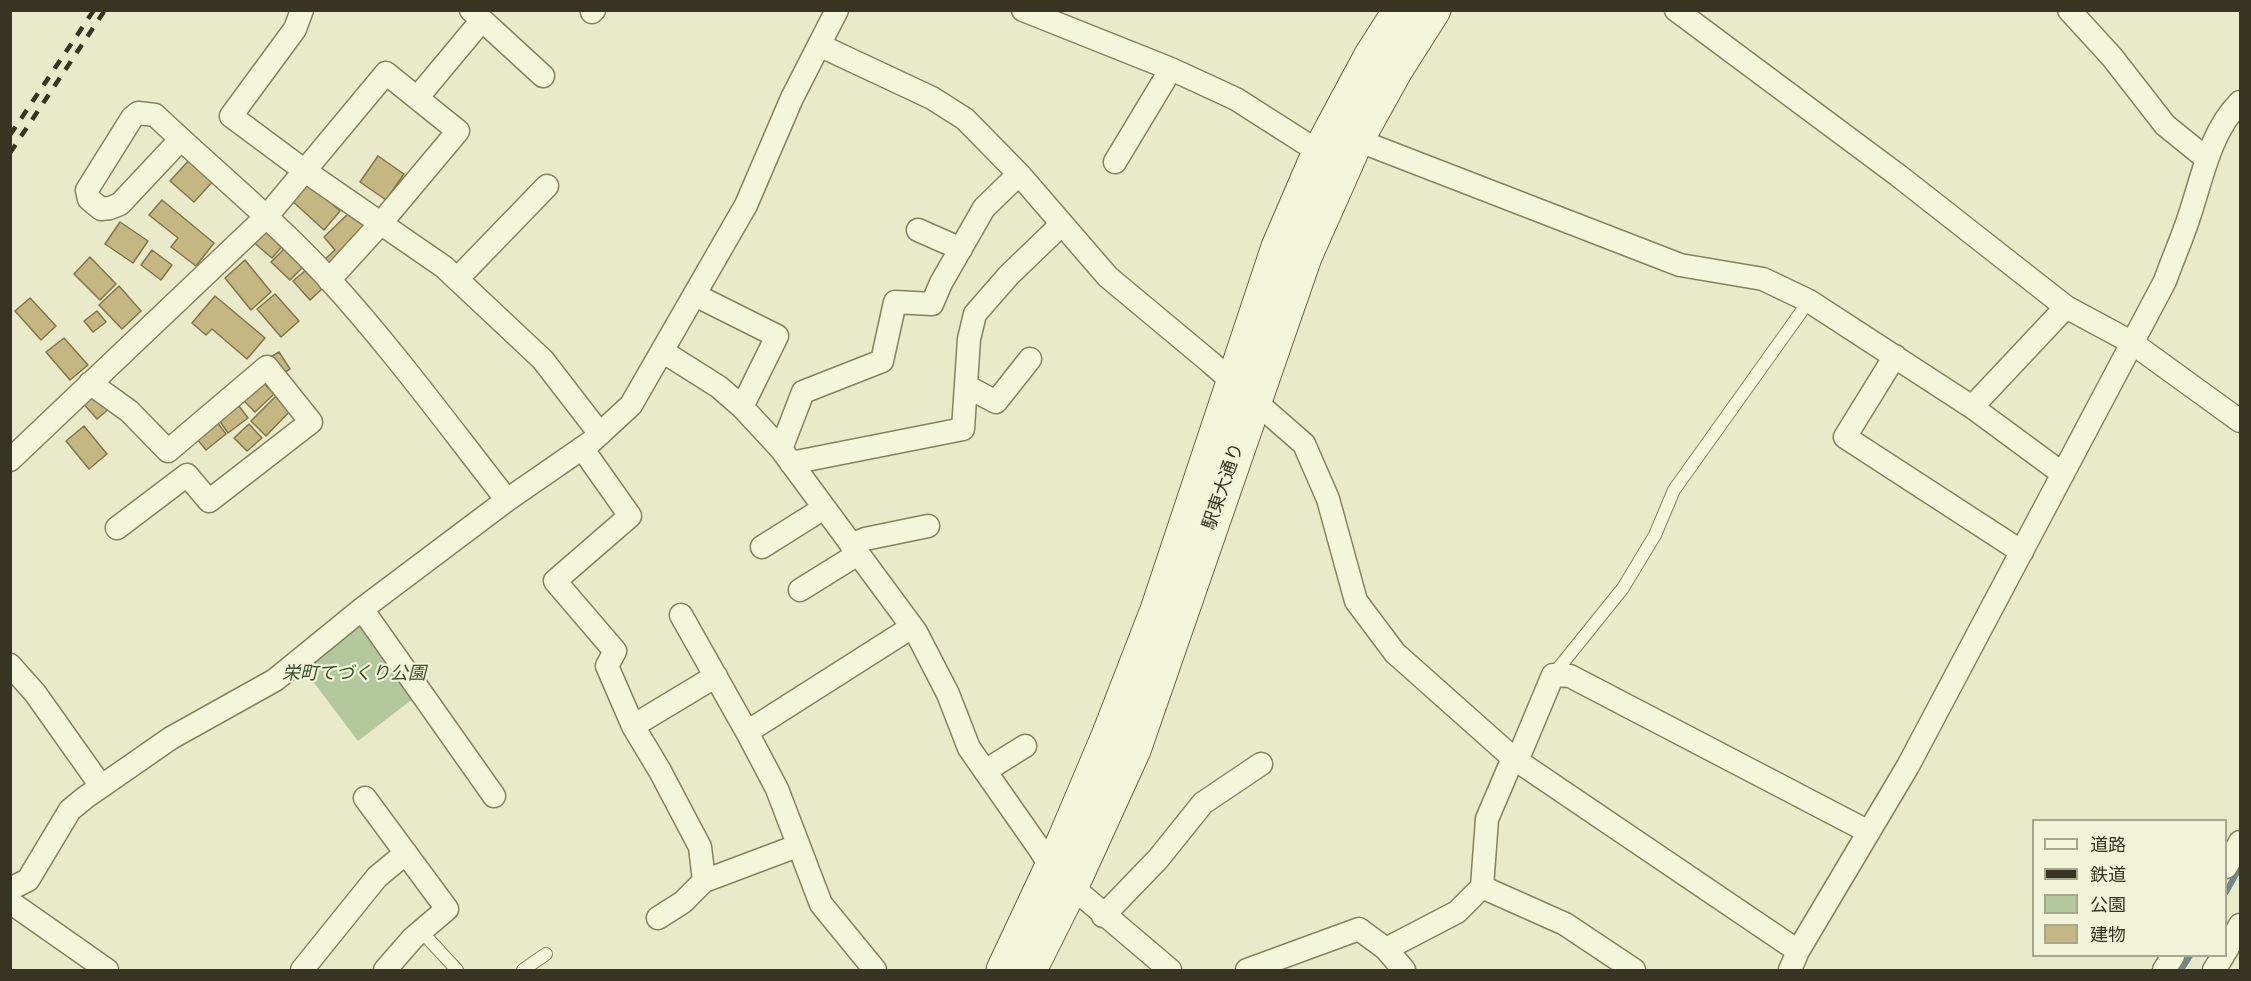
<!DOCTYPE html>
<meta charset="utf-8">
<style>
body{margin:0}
#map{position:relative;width:2251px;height:981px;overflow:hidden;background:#e8eac9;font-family:Spectral,"Noto Sans JP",serif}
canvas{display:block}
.frame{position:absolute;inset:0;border:12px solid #373421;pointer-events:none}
.legend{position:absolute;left:2032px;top:819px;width:195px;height:138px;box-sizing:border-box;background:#f0f3d8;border:2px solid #a6a78f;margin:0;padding:8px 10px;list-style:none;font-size:18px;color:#373421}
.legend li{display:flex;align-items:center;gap:12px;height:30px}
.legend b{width:30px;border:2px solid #a6a78f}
</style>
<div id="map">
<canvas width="2251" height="981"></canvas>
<div class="frame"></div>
<ul class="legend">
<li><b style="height:8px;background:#f4f6db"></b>道路</li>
<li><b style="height:8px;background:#373421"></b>鉄道</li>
<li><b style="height:16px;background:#b3c89d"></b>公園</li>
<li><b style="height:16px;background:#c5b782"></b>建物</li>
</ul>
</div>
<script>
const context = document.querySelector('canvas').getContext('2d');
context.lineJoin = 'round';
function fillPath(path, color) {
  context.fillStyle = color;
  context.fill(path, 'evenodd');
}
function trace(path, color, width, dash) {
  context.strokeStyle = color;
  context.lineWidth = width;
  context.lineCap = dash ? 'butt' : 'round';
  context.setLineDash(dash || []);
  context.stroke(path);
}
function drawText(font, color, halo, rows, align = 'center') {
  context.font = font + ' Spectral,"Noto Sans JP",serif';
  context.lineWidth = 4.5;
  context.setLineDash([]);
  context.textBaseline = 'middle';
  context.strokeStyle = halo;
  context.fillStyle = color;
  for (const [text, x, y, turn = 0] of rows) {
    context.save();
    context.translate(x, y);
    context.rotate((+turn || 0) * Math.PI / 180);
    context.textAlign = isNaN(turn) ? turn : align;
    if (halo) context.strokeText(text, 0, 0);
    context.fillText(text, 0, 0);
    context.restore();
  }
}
const green = new Path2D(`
 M 355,626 L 364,627 L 414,698 L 358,741 L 303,668 Z`);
const stream = new Path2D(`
 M 2226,892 L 2240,867
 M 2181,970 L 2190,956`);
const building = new Path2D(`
 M 378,156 L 404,174 L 386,200 L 360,182 Z
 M 191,158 L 215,179 L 194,202 L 170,181 Z
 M 306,181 L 340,211 L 324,230 L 290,199 Z
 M 162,200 L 214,243 L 196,266 L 171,247 L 178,238 L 149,215 Z
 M 351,211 L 368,230 L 329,266 L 324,260 L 335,250 L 324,237 Z
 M 120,222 L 148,241 L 133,263 L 105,244 Z
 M 264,227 L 284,244 L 272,258 L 252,241 Z
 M 285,248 L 304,266 L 290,280 L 271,262 Z
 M 152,250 L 172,265 L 161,280 L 141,265 Z
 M 90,257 L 116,284 L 100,300 L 74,274 Z
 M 245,260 L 271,292 L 251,310 L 225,278 Z
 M 306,270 L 323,288 L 310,300 L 293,281 Z
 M 119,286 L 141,311 L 122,329 L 99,305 Z
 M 275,294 L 299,321 L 281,337 L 257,309 Z
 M 215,296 L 265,338 L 247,359 L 212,329 L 206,335 L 192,323 Z
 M 30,298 L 56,326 L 41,340 L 15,311 Z
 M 97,311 L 106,322 L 93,332 L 84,321 Z
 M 64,338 L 88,365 L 70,380 L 46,352 Z
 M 279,352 L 290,369 L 280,375 L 269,358 Z
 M 259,378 L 274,394 L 255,412 L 239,396 Z
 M 94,390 L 110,408 L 97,419 L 81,401 Z
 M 276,396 L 291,410 L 266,436 L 251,421 Z
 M 239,406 L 248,418 L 228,433 L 219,420 Z
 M 214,418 L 226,434 L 206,450 L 193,434 Z
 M 249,424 L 262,438 L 247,451 L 234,438 Z
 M 84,426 L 107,454 L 89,469 L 66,441 Z`);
const lane = new Path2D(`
 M 1553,675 L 1623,588 L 1655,535 L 1674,490 L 1809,301
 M 421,931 L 457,970
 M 523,970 L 546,954`);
const street = new Path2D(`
 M 302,10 L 295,29 L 231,116 L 305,171 L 444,267 L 543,360 L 600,434
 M 1023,10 L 1171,69 L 1236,99 L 1319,152
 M 1676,10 L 1899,176 L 2066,307 L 2131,342 L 2240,421
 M 2069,10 L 2112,57 L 2165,125 L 2207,159
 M 592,12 L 594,10
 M 482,20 L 543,76
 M 821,46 L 932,98 L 965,119 L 1019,174 L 1108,277 L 1210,362 L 1304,444 L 1328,499 L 1356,601 L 1395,653 L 1513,758 L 1798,951
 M 181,139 L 120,204 L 110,208 L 101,209 L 89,199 L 87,190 L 132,118 L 138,113 L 155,115 C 212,169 273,219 327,277 C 392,348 448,425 507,500
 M 1357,140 L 1680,265 L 1763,279 L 1809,301 L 1972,407 L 2063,474
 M 1115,162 L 1171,69
 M 918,230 L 961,249
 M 457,279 L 547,186
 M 329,280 L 381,223 L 458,131 L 417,98
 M 695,295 L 777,336 L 742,407
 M 662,351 L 719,387 L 742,407 L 781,449 L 916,632 L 948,694 L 969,748 L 1041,851 L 1051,869 L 1170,970
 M 1895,356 L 1845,437 L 2022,552
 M 90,383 L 129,411 L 168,451 L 267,367 L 311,422 L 209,501 L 187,475 L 117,528
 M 966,386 L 996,402 L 1030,359
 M 1972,407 L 2066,307
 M 582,448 L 630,516 L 555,581 L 615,651 L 607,666 L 633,726 L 660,771 L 700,847 L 704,881 L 683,902 L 658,918
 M 781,449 L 803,392 L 882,361 L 895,302 L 932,304 L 941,283 L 984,208 L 1019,174
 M 10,460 L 267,216 L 386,73 L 417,98 L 482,20 L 471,10
 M 791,463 L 963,429 L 969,339 L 975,314 L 1009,275 L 1062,224
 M 851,545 L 865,539 L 928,526
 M 762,547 L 824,508
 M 800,590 L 858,554
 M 362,609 L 494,796
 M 681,615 L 747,732 L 777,789 L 821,904 L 875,970
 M 10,665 L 35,693 L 101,786
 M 633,726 L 716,676
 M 747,732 L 912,627
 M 1517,761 L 1553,675 L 1570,676 L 1869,832
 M 985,771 L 1025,746
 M 365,798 L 447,909 L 413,938 L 385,970
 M 2226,867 L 2240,842
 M 704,881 L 797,846
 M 1482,887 L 1565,924 L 1634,970
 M 10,889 L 28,880 L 70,810 L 86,797 L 171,738 L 275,680 L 362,609 L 507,500 L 591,442 L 631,405 L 746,205 L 792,98 L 837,10
 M 10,902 L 107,970
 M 1103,916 L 1158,859 L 1203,803 L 1261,764
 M 1386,949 L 1404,970
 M 2226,951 L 2240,925
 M 302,970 L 377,877 L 406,853
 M 1247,970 L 1359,929 L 1386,949 L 1457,912 L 1482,887 L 1487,819 L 1513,758
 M 1790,970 L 1798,951 L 1908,766 L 2165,281 C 2172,261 2181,241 2188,220 C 2202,180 2209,133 2240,102
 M 2164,970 L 2173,956
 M 2214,970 L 2223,956`);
const secondary = new Path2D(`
 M 1003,970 L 1064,840 L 1108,736 L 1157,610 L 1278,247 L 1319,152 L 1370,57 L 1400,10
 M 1030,970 L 1072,886 L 1134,750 L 1305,257 L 1357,140 L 1396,70 L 1434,10`);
const rail = new Path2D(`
 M 10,135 L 94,10
 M 10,153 L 105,10`);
const streetNames = [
 ["駅東大通り",1225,487,-71]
];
const parkNames = [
 ["栄町てづくり公園",354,675]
];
fillPath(green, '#b3c89d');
trace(stream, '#70898d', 6);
fillPath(building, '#c5b782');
trace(building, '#827547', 1.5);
trace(lane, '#85825f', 14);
trace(street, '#85825f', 25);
trace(secondary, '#676242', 35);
trace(lane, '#f4f6db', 12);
trace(street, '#f4f6db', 22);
trace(secondary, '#f4f6db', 33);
trace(rail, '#373421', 4.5, [10, 10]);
drawText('18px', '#373421', '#f0f3d8', streetNames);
drawText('italic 18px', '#38512a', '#f0f3d8', parkNames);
</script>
